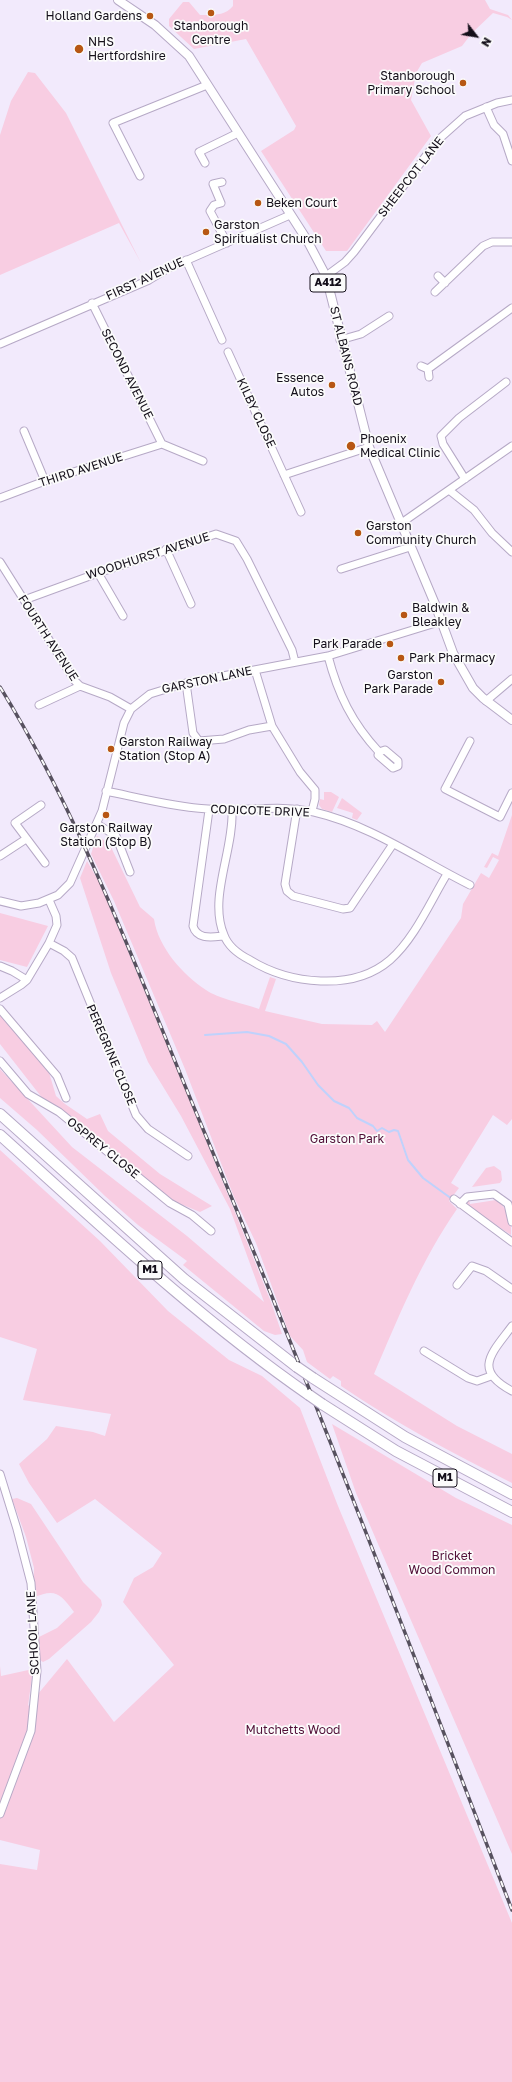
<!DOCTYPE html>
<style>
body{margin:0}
#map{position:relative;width:512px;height:2082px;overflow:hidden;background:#f2eafc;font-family:"Golos Text",sans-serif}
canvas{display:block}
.north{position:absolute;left:456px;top:16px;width:40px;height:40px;-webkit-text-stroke:3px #fbfbfb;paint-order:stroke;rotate:121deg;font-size:11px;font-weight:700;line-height:16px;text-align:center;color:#140f1a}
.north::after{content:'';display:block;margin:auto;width:14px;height:18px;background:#140f1a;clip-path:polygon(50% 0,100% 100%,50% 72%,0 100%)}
</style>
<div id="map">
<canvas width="512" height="2082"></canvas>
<div class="north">N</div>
</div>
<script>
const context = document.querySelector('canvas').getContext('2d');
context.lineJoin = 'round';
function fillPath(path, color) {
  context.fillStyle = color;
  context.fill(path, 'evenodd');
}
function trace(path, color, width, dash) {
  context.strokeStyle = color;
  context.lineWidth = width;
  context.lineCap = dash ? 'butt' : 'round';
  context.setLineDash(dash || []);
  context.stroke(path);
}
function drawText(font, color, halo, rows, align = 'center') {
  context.font = font + ' "Golos Text",sans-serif';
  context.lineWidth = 3.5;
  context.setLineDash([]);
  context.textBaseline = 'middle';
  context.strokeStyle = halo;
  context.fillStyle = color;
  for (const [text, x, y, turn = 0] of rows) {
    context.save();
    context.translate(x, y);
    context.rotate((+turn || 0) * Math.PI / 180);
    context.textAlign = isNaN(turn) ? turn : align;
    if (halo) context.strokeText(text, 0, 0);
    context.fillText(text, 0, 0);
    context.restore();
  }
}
const green = new Path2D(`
 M 233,0 L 485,0 L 490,9 L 508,15 L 512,20 L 507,17 L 493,13 L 472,33 L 462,46 L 422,63 L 416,73 L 411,100 L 431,136 L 347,251 L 326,251 L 261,151 L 294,130 L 296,126 L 246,39 L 194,49 L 169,26 L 169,19 L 183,2 L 189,2 L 200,15 C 213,15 225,16 233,6 Z
 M 28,72 L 35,73 L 66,113 L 141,263 L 119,223 L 0,275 L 0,135 L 11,101 Z
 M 324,792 L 331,792 L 339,797 L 332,812 L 322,809 L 319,805 L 320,799 L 324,800 Z
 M 342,798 L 362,813 L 357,820 L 352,818 L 353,813 L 337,808 Z
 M 512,815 L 512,1119 L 507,1125 L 493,1115 L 451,1183 L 459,1188 L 449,1201 L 457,1209 C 422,1259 398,1318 374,1374 L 457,1426 L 512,1454 L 512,1483 C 453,1453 395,1423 341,1386 L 341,1381 L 333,1376 L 330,1379 L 307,1362 L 303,1350 L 290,1336 L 256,1243 L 234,1197 L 185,1069 L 114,901 L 91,854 L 97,836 L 109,843 L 140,907 L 154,919 C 158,947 183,975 206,990 C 217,998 245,1004 259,1009 L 270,977 L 276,979 L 265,1011 L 322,1024 L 372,1025 L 377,1021 L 385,1032 L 461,918 L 463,904 L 481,873 L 489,878 L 499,860 L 493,857 L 487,868 L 484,867 L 492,853 L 498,856 Z
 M 87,861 L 99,882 L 181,1078 L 271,1302 L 282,1334 L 275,1335 L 264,1331 L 183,1265 L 187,1261 L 138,1225 L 105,1196 L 37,1130 L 0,1098 L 0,1069 L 72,1147 L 187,1236 L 264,1302 L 230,1209 L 181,1116 L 148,1062 L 111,973 L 80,878 Z
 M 0,913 L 48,926 L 27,967 L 0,960 Z
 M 0,1015 L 48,1069 L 56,1096 L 65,1104 L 87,1119 L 100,1114 L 108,1131 L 160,1174 L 212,1206 L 200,1212 L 171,1200 L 96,1140 L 63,1111 L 43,1099 L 0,1044 Z
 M 0,1150 L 100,1241 L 168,1311 L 229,1360 L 262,1376 L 300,1408 L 338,1506 L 512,1923 L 512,2082 L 0,2082 L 0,1864 L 37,1870 L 40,1850 L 0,1840 L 0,1666 L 1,1676 L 33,1669 L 28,1706 L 67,1659 L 114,1722 L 174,1665 L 123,1602 L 134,1578 L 153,1567 L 162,1553 L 95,1499 L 57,1523 L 29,1483 L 19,1464 L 47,1439 L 56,1426 L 93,1432 L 105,1436 L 111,1414 L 23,1400 L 37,1349 L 0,1337 Z
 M 494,1166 L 501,1171 L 502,1180 L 500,1183 L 472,1187 L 486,1168 Z
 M 469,1200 L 470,1204 L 496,1200 C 508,1208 512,1221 511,1235 L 466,1205 L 466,1203 Z
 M 332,1424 L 456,1498 L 512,1525 L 512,1854 L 356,1493 Z
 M 17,1498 L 31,1504 L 83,1582 L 101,1600 L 102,1605 L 99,1612 L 91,1622 L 49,1659 L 43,1662 L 40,1660 L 37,1638 L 57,1628 L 74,1612 C 60,1593 55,1588 33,1598 L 34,1568 L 26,1537 L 12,1499 Z`);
const stream = new Path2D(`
 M 205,1035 L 247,1032 L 269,1036 L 286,1044 L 302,1062 L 318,1085 L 334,1101 L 349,1108 L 357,1118 L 373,1126 L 377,1131 L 382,1128 L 389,1132 L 394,1130 L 398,1131 L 408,1160 L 423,1178 L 452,1199`);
const minor = new Path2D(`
 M 486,107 L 494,125 L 503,134 L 512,161
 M 205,163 L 199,152 L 238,133
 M 140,176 L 113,123 L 207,85
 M 222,182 L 213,184 L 221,203 L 214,205 L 210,211 L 227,243
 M 186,260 L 222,340
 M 326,276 L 345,262 L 354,252 L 437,141 L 465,116 L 497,103 L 512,100
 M 438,276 L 445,283
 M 435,292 L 483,246 L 492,242 L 512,242
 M 92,303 L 162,444
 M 340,340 L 361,334 L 389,316
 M 0,344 L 149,280 L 167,269 L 290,215
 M 228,352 L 301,512
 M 421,366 L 428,369 L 429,377
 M 428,369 L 512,308
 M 24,431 L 45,481
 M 162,444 L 203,461
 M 284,475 L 369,447
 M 465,479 L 443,444 L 441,436 L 459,418 L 506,382
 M 449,490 L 474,510 L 492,533 L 512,552
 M 0,498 L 45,481 L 162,444
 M 400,524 L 512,446
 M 166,549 L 191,604
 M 0,562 L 75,681 L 80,686 L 110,697 L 131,709
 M 341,569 L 410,547
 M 98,573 L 123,616
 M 24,600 L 98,573 L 216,534 L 236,541 L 247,559 L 292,650 L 295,662
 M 328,656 C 338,694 352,723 379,752 L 378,755 L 393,768 L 398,766 L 398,761 L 385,750 L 379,752
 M 255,670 L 272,726 L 300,772 L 315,790 L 315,799 L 312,811
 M 186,683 L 193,733 L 199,741 L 224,739 L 249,730 L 272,726
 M 486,701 L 512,679
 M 39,705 L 80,686
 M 470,741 L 445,789 L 500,817 L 512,793
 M 106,791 C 140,798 174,807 208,809 C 242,812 280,804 314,812 C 370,825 418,859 470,885
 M 41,805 L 15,823 L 45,863
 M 297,809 L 285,884 L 287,891 L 293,896 L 343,909 L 350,908 L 393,844
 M 209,810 L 193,926 C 197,940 212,937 224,936
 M 232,810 C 234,850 208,898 224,935 C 228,946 240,955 250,960 C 289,984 353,992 390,960 C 415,938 430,902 447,874
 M 97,824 L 116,836 L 130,872
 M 0,856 L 26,839
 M 0,901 L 21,906 L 39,903 L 58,895 L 70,883 L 102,811 L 124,723 L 131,709 L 150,694 L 186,683 L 328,656 L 442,621
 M 49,943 L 64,951 L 72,958 L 136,1115 L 148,1129 L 188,1156
 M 0,966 L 12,971 L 27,980
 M 0,998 L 21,985 L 27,980 L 49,943 L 57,925 L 56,916 L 49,900
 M 0,1009 L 57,1076 L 66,1098
 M 0,1061 L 28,1094 L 59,1112 L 170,1203 L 192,1215 L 211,1231
 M 454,1199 L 512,1242
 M 460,1204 L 467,1197 L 494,1194 L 508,1204 L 512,1222
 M 457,1285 L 472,1266 L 486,1271 L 512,1289
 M 512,1326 C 492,1353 472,1370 512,1391
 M 424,1351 L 468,1378 L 477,1381 L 491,1376
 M 0,1474 L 17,1529 L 31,1583 L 37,1671 L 31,1731 L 0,1814`);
const major = new Path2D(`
 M 118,0 L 155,25 L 189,56 L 307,240 L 326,276 L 369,447 L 435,604 L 453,653 L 473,688 L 483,698 L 512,720`);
const highway = new Path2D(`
 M 0,1114 L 184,1279 L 297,1367
 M 0,1135 C 100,1225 198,1318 309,1395
 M 313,1378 L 405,1437 L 512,1494
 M 322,1404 L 396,1451 L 512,1512`);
const rail = new Path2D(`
 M 0,687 C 83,821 137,971 198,1117 C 308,1379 410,1645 512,1910`);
const highwayBridge = new Path2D(`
 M 297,1367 L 313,1378
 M 309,1395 L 322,1404`);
const markers = [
 [211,13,4,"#b75713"],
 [150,16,4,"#b75713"],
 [79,49,5,"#b75713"],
 [463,83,4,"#b75713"],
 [258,203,4,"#b75713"],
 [206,232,4,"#b75713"],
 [332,385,4,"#b75713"],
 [351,446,5,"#b75713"],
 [358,533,4,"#b75713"],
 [404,615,4,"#b75713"],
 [390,644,4,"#b75713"],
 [401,658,4,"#b75713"],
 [441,682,4,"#b75713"],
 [111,749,4,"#b75713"],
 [106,815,4,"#b75713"]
];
const shields = [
 [328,283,36],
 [150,1270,24],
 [445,1478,24]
];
const shieldNames = [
 ["A412",328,283],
 ["M1",150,1270],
 ["M1",445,1478]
];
const poiNames = [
 ["Holland Gardens",142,16,"right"],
 ["Stanborough",211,26,"center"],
 ["Centre",211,40,"center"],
 ["NHS",88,42],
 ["Hertfordshire",88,56],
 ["Stanborough",455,76,"right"],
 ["Primary School",455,90,"right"],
 ["Beken Court",266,203],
 ["Garston",214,225],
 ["Spiritualist Church",214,239],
 ["Essence",324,378,"right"],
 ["Autos",324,392,"right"],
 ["Phoenix",360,439],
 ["Medical Clinic",360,453],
 ["Garston",366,526],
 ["Community Church",366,540],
 ["Baldwin &",412,608],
 ["Bleakley",412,622],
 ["Park Parade",382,644,"right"],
 ["Park Pharmacy",409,658],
 ["Garston",433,675,"right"],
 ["Park Parade",433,689,"right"],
 ["Garston Railway",119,742],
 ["Station (Stop A)",119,756],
 ["Garston Railway",106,828,"center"],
 ["Station (Stop B)",106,842,"center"]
];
const streetNames = [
 ["SHEEPCOT LANE",411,177,-52],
 ["FIRST AVENUE",145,279,-25],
 ["ST ALBANS ROAD",346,356,76],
 ["SECOND AVENUE",127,374,63],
 ["KILBY CLOSE",256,413,65],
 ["THIRD AVENUE",81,470,-18],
 ["WOODHURST AVENUE",148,556,-18],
 ["FOURTH AVENUE",48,638,57],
 ["GARSTON LANE",207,680,-12],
 ["CODICOTE DRIVE",260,811,2],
 ["PEREGRINE CLOSE",111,1055,67],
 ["OSPREY CLOSE",103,1148,39],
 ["SCHOOL LANE",33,1633,-93]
];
const parkNames = [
 ["Garston Park",347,1139],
 ["Bricket",452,1556],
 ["Wood Common",452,1570],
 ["Mutchetts Wood",293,1730]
];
fillPath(green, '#f8cde2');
trace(stream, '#bfd2fc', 2);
trace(minor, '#b6a9c6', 9);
trace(major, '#b6a9c6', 10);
trace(highway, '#b6a9c6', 12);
trace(minor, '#fff', 7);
trace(major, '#fff', 8);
trace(highway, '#fff', 10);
trace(rail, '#57515f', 3.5);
trace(rail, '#fbfbfb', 2, [6]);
trace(highwayBridge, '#b6a9c6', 12, []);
trace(highwayBridge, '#fff', 10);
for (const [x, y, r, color] of markers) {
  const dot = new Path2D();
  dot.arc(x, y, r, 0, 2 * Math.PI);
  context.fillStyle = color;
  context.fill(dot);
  trace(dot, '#fbfbfb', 1.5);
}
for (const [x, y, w] of shields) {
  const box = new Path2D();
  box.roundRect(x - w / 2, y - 9, w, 18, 3);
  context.fillStyle = '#fbfbfb';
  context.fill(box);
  trace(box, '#140f1a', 1);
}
drawText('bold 11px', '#140f1a', null, shieldNames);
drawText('12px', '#140f1a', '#fbfbfb', poiNames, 'left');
drawText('12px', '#140f1a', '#fbfbfb', streetNames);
drawText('12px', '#510e37', '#fbfbfb', parkNames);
</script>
